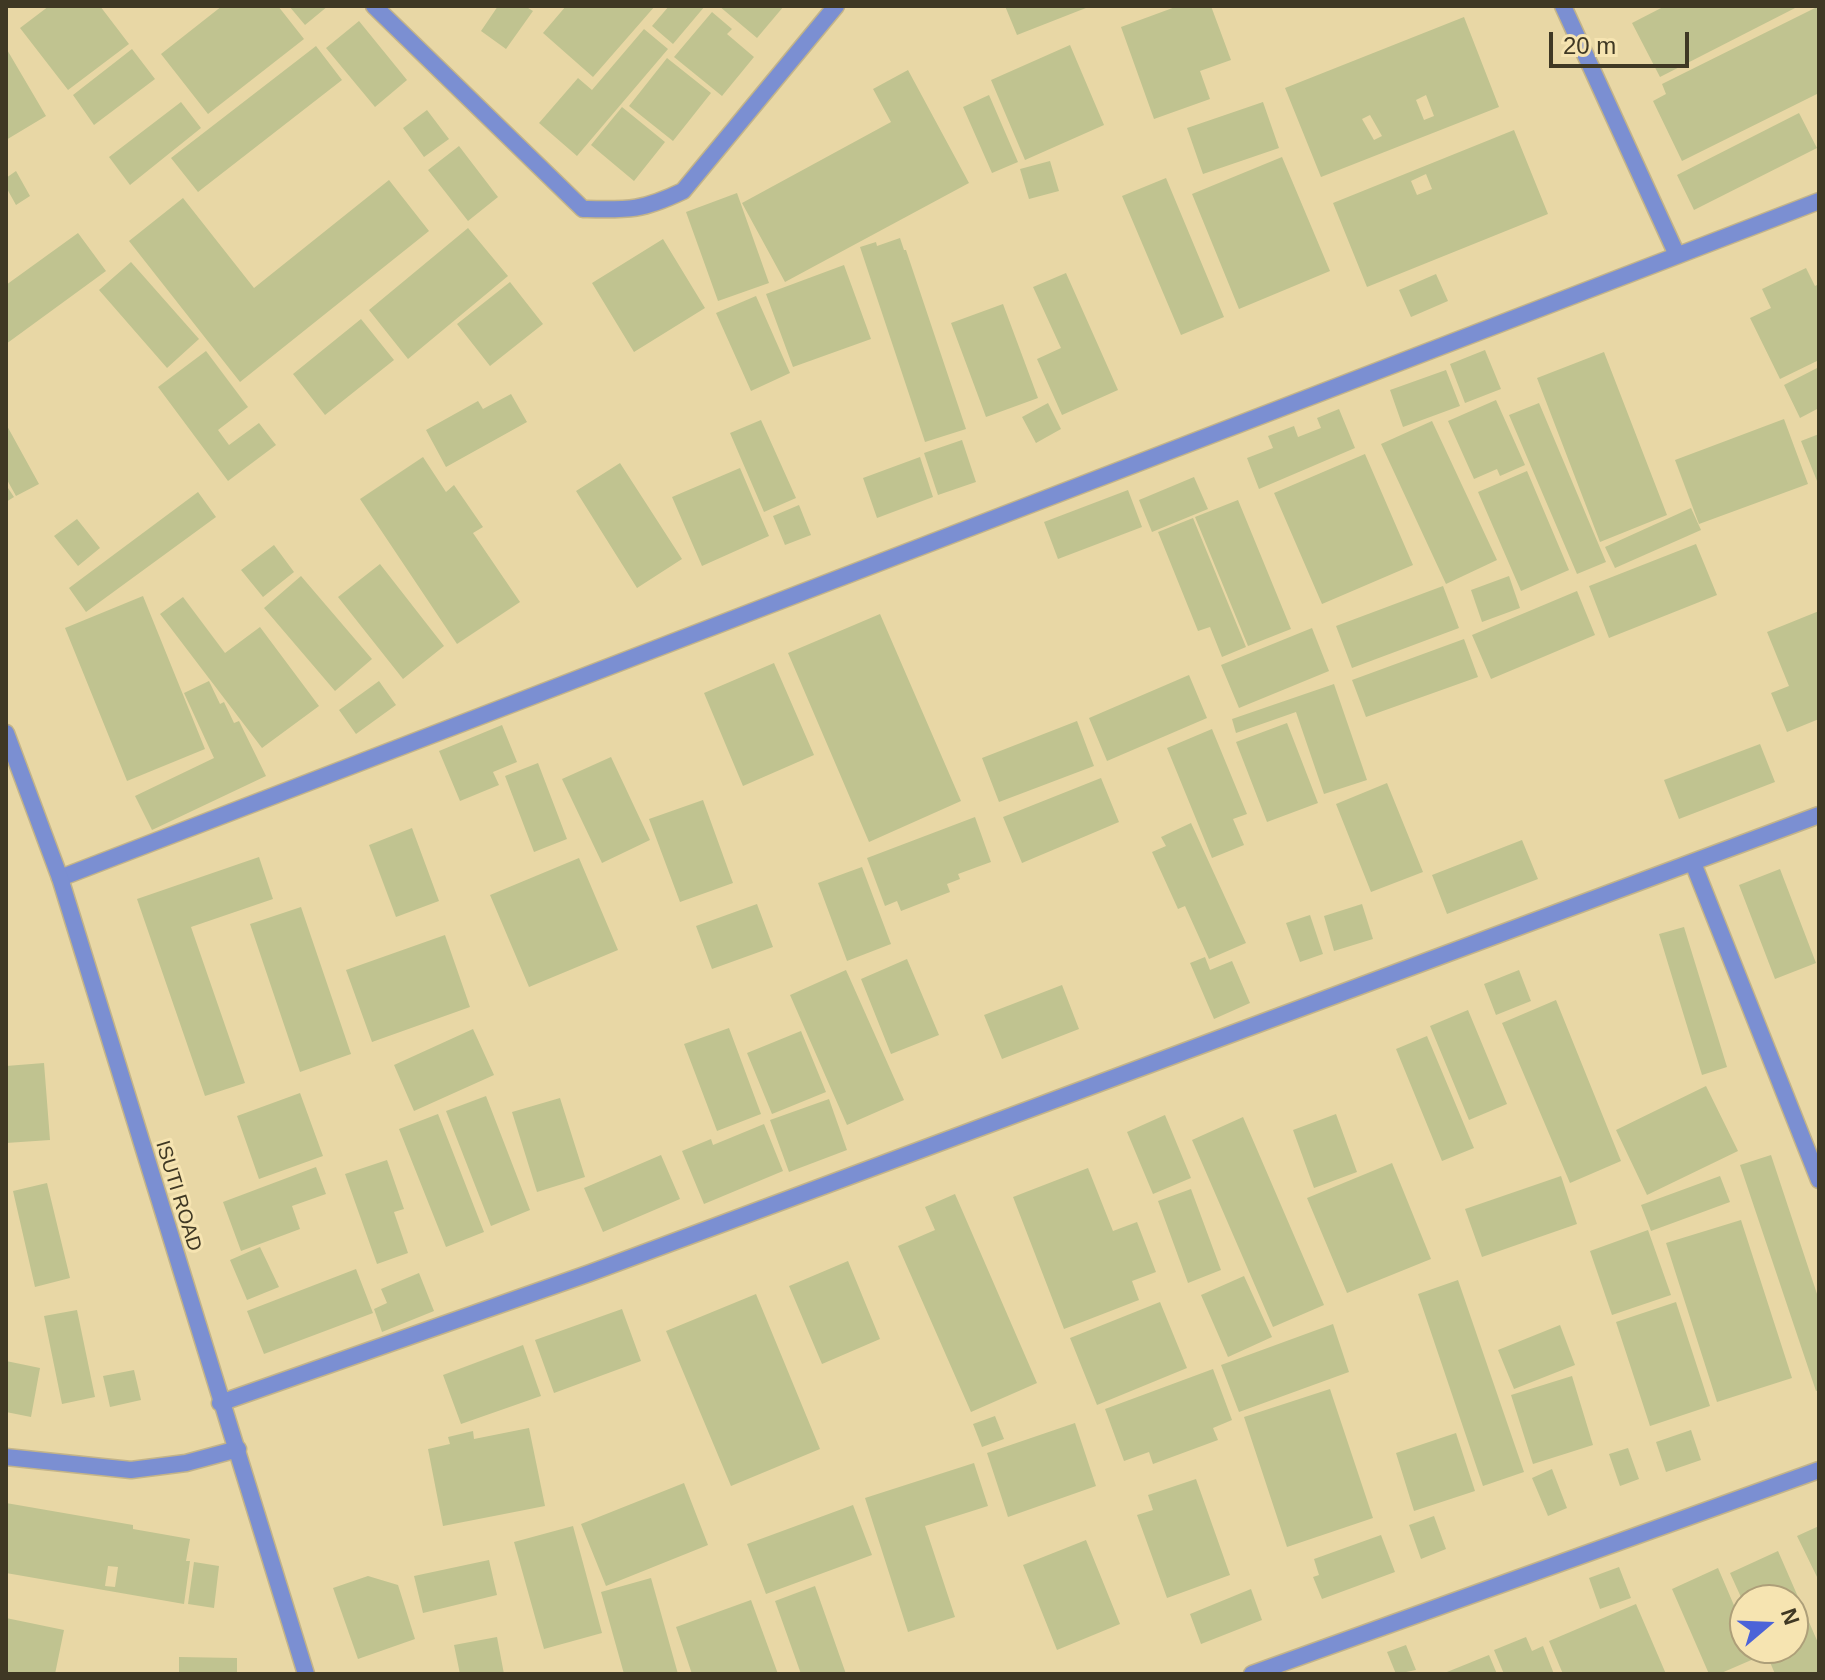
<!DOCTYPE html>
<style>
body{margin:0}
#map{position:relative;width:1825px;height:1680px;overflow:hidden;background:#e8d7a5;font-family:Arial,sans-serif}
canvas{display:block}
.frame{position:absolute;inset:0;border:8px solid #3f3824;pointer-events:none}
.north{position:absolute;left:1729px;top:1584px;width:80px;height:80px;box-sizing:border-box;background:#f6e4b1;border:2px solid #ad9f79;border-radius:50%;rotate:71deg;font-size:22px;font-weight:700;line-height:32px;text-align:center;color:#3f3824}
.north::after{content:'';display:block;margin:auto;width:28px;height:36px;background:#4c63d8;clip-path:polygon(50% 0,100% 100%,50% 72%,0 100%)}
.scale{position:absolute;left:1549px;top:32px;width:140px;height:36px;box-sizing:border-box;border:4px solid #3f3824;border-top:0;padding-left:10px;font-size:24px;line-height:28px;white-space:nowrap;color:#3f3824;-webkit-text-stroke:6px #f6e4b1;paint-order:stroke}
</style>
<div id="map">
<canvas width="1825" height="1680"></canvas>
<div class="frame"></div>
<div class="north">N</div>
<div class="scale">20 m</div>
</div>
<script>
const context = document.querySelector('canvas').getContext('2d');
context.lineJoin = 'round';
function fillPath(path, color) {
  context.fillStyle = color;
  context.fill(path, 'evenodd');
}
function trace(path, color, width, dash) {
  context.strokeStyle = color;
  context.lineWidth = width;
  context.lineCap = dash ? 'butt' : 'round';
  context.setLineDash(dash || []);
  context.stroke(path);
}
function drawText(font, color, halo, rows, align = 'center') {
  context.font = font + ' Arial,sans-serif';
  context.lineWidth = 6;
  context.setLineDash([]);
  context.textBaseline = 'middle';
  context.strokeStyle = halo;
  context.fillStyle = color;
  for (const [text, x, y, turn = 0] of rows) {
    context.save();
    context.translate(x, y);
    context.rotate((+turn || 0) * Math.PI / 180);
    context.textAlign = isNaN(turn) ? turn : align;
    if (halo) context.strokeText(text, 0, 0);
    context.fillText(text, 0, 0);
    context.restore();
  }
}
const building = new Path2D(`
 M 49,6 L 100,6 L 129,44 L 68,90 L 20,28 Z
 M 222,6 L 278,6 L 304,39 L 208,114 L 161,54 Z
 M 289,6 L 328,6 L 305,25 Z
 M 498,6 L 525,6 L 533,11 L 506,49 L 481,31 Z
 M 566,6 L 655,6 L 593,77 L 543,33 Z
 M 669,6 L 705,6 L 673,44 L 652,26 Z
 M 719,6 L 784,6 L 757,38 Z
 M 1005,6 L 1091,6 L 1017,35 Z
 M 1178,6 L 1211,6 L 1231,60 L 1200,71 L 1210,99 L 1154,119 L 1121,27 Z
 M 1665,6 L 1799,6 L 1660,77 L 1632,23 Z
 M 1819,6 L 1819,93 L 1682,161 L 1653,101 L 1666,94 L 1662,84 Z
 M 712,12 L 732,29 L 727,34 L 754,57 L 722,96 L 674,57 Z
 M 1464,17 L 1499,107 L 1321,177 L 1285,88 ZM 1426,95 L 1434,116 L 1424,120 L 1416,100 ZM 1370,115 L 1382,136 L 1374,140 L 1362,119 Z
 M 359,21 L 407,80 L 375,107 L 326,48 Z
 M 644,29 L 668,49 L 577,156 L 539,123 L 578,78 L 592,90 Z
 M 1070,45 L 1104,125 L 1025,160 L 991,80 Z
 M 316,46 L 342,80 L 198,192 L 171,158 Z
 M 6,48 L 46,116 L 6,140 Z
 M 132,49 L 155,79 L 94,125 L 73,95 Z
 M 667,58 L 711,93 L 673,141 L 629,106 Z
 M 908,70 L 969,183 L 785,282 L 742,203 L 891,122 L 873,89 Z
 M 989,95 L 1018,162 L 992,173 L 963,107 Z
 M 181,102 L 201,128 L 130,185 L 109,157 Z
 M 1263,102 L 1279,148 L 1203,174 L 1187,128 Z
 M 622,107 L 665,142 L 634,181 L 591,145 Z
 M 427,110 L 449,139 L 424,157 L 403,128 Z
 M 1799,113 L 1817,148 L 1694,210 L 1677,175 Z
 M 1514,130 L 1548,214 L 1367,287 L 1333,203 ZM 1426,174 L 1432,189 L 1417,195 L 1411,181 Z
 M 459,146 L 498,197 L 468,221 L 428,170 Z
 M 1282,157 L 1330,271 L 1239,309 L 1192,194 Z
 M 1050,161 L 1059,191 L 1029,199 L 1020,169 Z
 M 16,171 L 30,196 L 16,205 L 6,187 L 6,178 Z
 M 1166,178 L 1224,317 L 1181,335 L 1122,196 Z
 M 389,180 L 429,231 L 240,382 L 129,241 L 183,198 L 254,288 Z
 M 737,193 L 769,283 L 718,301 L 686,212 Z
 M 468,228 L 508,276 L 408,359 L 369,310 Z
 M 78,233 L 106,271 L 6,344 L 6,285 Z
 M 900,238 L 904,250 L 906,250 L 966,429 L 925,442 L 860,247 L 876,242 L 877,246 Z
 M 663,239 L 705,308 L 634,352 L 592,283 Z
 M 131,262 L 199,339 L 167,368 L 99,290 Z
 M 844,265 L 871,339 L 793,367 L 766,294 Z
 M 1806,268 L 1815,286 L 1819,284 L 1819,360 L 1780,379 L 1750,318 L 1771,308 L 1762,289 Z
 M 1066,273 L 1118,390 L 1062,415 L 1037,359 L 1061,348 L 1033,287 Z
 M 1436,274 L 1448,301 L 1411,317 L 1399,290 Z
 M 510,282 L 543,324 L 490,366 L 457,324 Z
 M 756,296 L 790,373 L 751,391 L 716,313 Z
 M 1003,304 L 1038,398 L 986,417 L 951,323 Z
 M 361,319 L 394,360 L 325,415 L 293,374 Z
 M 1485,350 L 1501,389 L 1465,403 L 1450,364 Z
 M 206,351 L 248,407 L 218,430 L 229,445 L 259,423 L 276,445 L 228,481 L 158,387 Z
 M 1604,352 L 1667,515 L 1600,542 L 1537,378 Z
 M 1819,367 L 1819,408 L 1800,418 L 1784,385 Z
 M 1446,370 L 1460,406 L 1403,427 L 1390,390 Z
 M 511,394 L 527,422 L 446,467 L 426,430 L 478,401 L 483,409 Z
 M 1496,400 L 1525,465 L 1500,476 L 1497,469 L 1474,479 L 1448,421 Z
 M 1048,403 L 1061,429 L 1036,443 L 1022,417 Z
 M 1539,403 L 1606,562 L 1577,574 L 1509,415 Z
 M 1339,409 L 1355,448 L 1259,489 L 1247,458 L 1273,448 L 1268,436 L 1294,426 L 1298,437 L 1321,428 L 1317,418 Z
 M 1784,419 L 1808,484 L 1699,524 L 1675,460 Z
 M 761,420 L 796,498 L 764,512 L 730,433 Z
 M 1432,421 L 1497,560 L 1446,584 L 1381,444 Z
 M 6,424 L 39,484 L 16,496 L 6,478 Z
 M 1819,434 L 1819,486 L 1801,441 Z
 M 962,440 L 976,482 L 938,495 L 924,453 Z
 M 1365,454 L 1413,565 L 1322,604 L 1274,493 Z
 M 423,457 L 446,492 L 454,485 L 483,527 L 473,533 L 520,602 L 457,644 L 360,499 Z
 M 920,457 L 933,497 L 877,518 L 863,478 Z
 M 620,463 L 682,559 L 637,588 L 576,491 Z
 M 740,468 L 769,536 L 702,566 L 672,497 Z
 M 1527,471 L 1569,570 L 1521,591 L 1478,492 Z
 M 1194,477 L 1208,509 L 1152,532 L 1139,500 Z
 M 6,485 L 14,497 L 6,502 Z
 M 1128,490 L 1142,527 L 1058,559 L 1044,522 Z
 M 198,492 L 216,517 L 86,612 L 69,588 Z
 M 1238,500 L 1291,629 L 1248,646 L 1195,517 Z
 M 799,505 L 811,535 L 785,545 L 773,516 Z
 M 1691,508 L 1701,530 L 1615,568 L 1605,547 Z
 M 1193,518 L 1246,647 L 1222,657 L 1210,627 L 1198,631 L 1158,532 Z
 M 77,519 L 100,548 L 78,566 L 54,536 Z
 M 1696,544 L 1717,595 L 1609,638 L 1589,586 Z
 M 274,545 L 294,572 L 263,597 L 241,570 Z
 M 380,564 L 444,646 L 403,679 L 338,597 Z
 M 301,576 L 372,659 L 335,691 L 264,608 Z
 M 1509,576 L 1520,608 L 1482,622 L 1471,590 Z
 M 1443,586 L 1459,628 L 1352,668 L 1336,626 Z
 M 1577,591 L 1595,635 L 1491,679 L 1472,635 Z
 M 143,596 L 205,749 L 127,781 L 65,628 Z
 M 183,597 L 225,653 L 260,627 L 319,706 L 262,748 L 160,614 Z
 M 1819,611 L 1819,719 L 1787,732 L 1771,693 L 1789,686 L 1767,632 Z
 M 880,614 L 961,801 L 869,842 L 788,653 Z
 M 1312,628 L 1329,671 L 1239,708 L 1221,665 Z
 M 1464,639 L 1478,677 L 1366,717 L 1352,680 Z
 M 774,663 L 814,755 L 743,786 L 704,693 Z
 M 1189,675 L 1207,718 L 1107,761 L 1089,718 Z
 M 209,681 L 220,704 L 224,702 L 234,723 L 239,721 L 266,776 L 152,830 L 135,796 L 214,758 L 184,693 Z
 M 379,681 L 396,705 L 356,734 L 339,710 Z
 M 1334,684 L 1367,780 L 1324,794 L 1296,712 L 1236,733 L 1232,719 Z
 M 1077,721 L 1094,766 L 999,802 L 982,758 Z
 M 1287,723 L 1318,803 L 1267,822 L 1236,742 Z
 M 502,725 L 517,762 L 493,772 L 499,785 L 460,801 L 439,751 Z
 M 1212,729 L 1247,814 L 1233,819 L 1244,845 L 1212,858 L 1167,748 Z
 M 1760,744 L 1775,782 L 1679,819 L 1664,780 Z
 M 611,757 L 650,840 L 602,863 L 562,779 Z
 M 538,763 L 567,839 L 534,852 L 505,776 Z
 M 1101,778 L 1119,822 L 1022,863 L 1003,817 Z
 M 1387,783 L 1423,872 L 1371,892 L 1336,804 Z
 M 703,800 L 733,883 L 680,902 L 649,819 Z
 M 975,817 L 991,862 L 958,874 L 960,879 L 947,884 L 950,892 L 901,911 L 897,901 L 885,906 L 867,858 Z
 M 1191,823 L 1246,943 L 1209,959 L 1185,906 L 1178,909 L 1152,852 L 1166,846 L 1161,837 Z
 M 412,828 L 439,901 L 396,917 L 369,845 Z
 M 1522,840 L 1538,879 L 1447,914 L 1432,875 Z
 M 259,857 L 273,899 L 191,927 L 245,1083 L 205,1096 L 137,899 Z
 M 579,858 L 618,950 L 529,987 L 490,895 Z
 M 862,867 L 891,944 L 847,961 L 818,883 Z
 M 1780,869 L 1816,963 L 1775,979 L 1739,885 Z
 M 757,904 L 773,947 L 712,969 L 696,926 Z
 M 1362,904 L 1373,939 L 1334,951 L 1324,916 Z
 M 301,907 L 351,1054 L 300,1072 L 250,924 Z
 M 1310,915 L 1323,954 L 1300,962 L 1286,923 Z
 M 1684,927 L 1727,1067 L 1702,1075 L 1659,934 Z
 M 445,935 L 470,1007 L 372,1042 L 346,970 Z
 M 1205,957 L 1210,970 L 1232,961 L 1250,1003 L 1214,1019 L 1190,963 Z
 M 907,959 L 939,1035 L 891,1054 L 861,979 Z
 M 846,970 L 904,1100 L 847,1125 L 790,995 Z
 M 1519,970 L 1531,1001 L 1496,1015 L 1484,984 Z
 M 1062,985 L 1079,1029 L 1002,1059 L 984,1015 Z
 M 1556,1000 L 1621,1161 L 1570,1183 L 1502,1023 Z
 M 1468,1010 L 1507,1104 L 1469,1120 L 1430,1026 Z
 M 729,1028 L 761,1114 L 717,1131 L 684,1044 Z
 M 473,1029 L 494,1075 L 414,1111 L 394,1065 Z
 M 801,1031 L 826,1092 L 772,1114 L 747,1053 Z
 M 1427,1036 L 1474,1148 L 1442,1161 L 1396,1049 Z
 M 44,1063 L 50,1140 L 6,1143 L 6,1066 Z
 M 1706,1086 L 1738,1151 L 1647,1195 L 1616,1130 Z
 M 300,1093 L 323,1156 L 259,1179 L 237,1116 Z
 M 486,1096 L 530,1210 L 491,1226 L 446,1111 Z
 M 560,1098 L 585,1177 L 537,1192 L 512,1112 Z
 M 829,1099 L 847,1150 L 789,1172 L 770,1120 Z
 M 438,1114 L 484,1232 L 446,1247 L 399,1129 Z
 M 1336,1114 L 1357,1172 L 1314,1188 L 1293,1130 Z
 M 1165,1115 L 1191,1178 L 1153,1194 L 1127,1132 Z
 M 1243,1117 L 1324,1305 L 1273,1327 L 1192,1140 Z
 M 764,1124 L 783,1171 L 704,1204 L 682,1151 L 711,1139 L 713,1145 Z
 M 661,1155 L 680,1199 L 603,1232 L 584,1188 Z
 M 1771,1155 L 1819,1300 L 1819,1390 L 1816,1391 L 1740,1165 Z
 M 387,1160 L 404,1209 L 394,1212 L 408,1253 L 377,1264 L 345,1174 Z
 M 1392,1163 L 1431,1259 L 1347,1293 L 1307,1198 Z
 M 316,1167 L 326,1194 L 292,1206 L 300,1229 L 241,1251 L 223,1202 Z
 M 1088,1168 L 1113,1231 L 1137,1222 L 1156,1272 L 1132,1281 L 1139,1300 L 1064,1329 L 1013,1197 Z
 M 1561,1176 L 1577,1224 L 1482,1257 L 1465,1209 Z
 M 1720,1176 L 1730,1202 L 1651,1231 L 1641,1205 Z
 M 47,1183 L 70,1278 L 35,1287 L 13,1191 Z
 M 1191,1189 L 1221,1270 L 1188,1283 L 1158,1201 Z
 M 955,1194 L 1037,1383 L 971,1412 L 898,1246 L 935,1230 L 925,1207 Z
 M 1741,1220 L 1792,1378 L 1717,1402 L 1666,1243 Z
 M 1648,1230 L 1671,1295 L 1612,1315 L 1590,1251 Z
 M 260,1247 L 279,1287 L 247,1300 L 230,1260 Z
 M 848,1261 L 880,1339 L 822,1364 L 789,1286 Z
 M 356,1269 L 373,1313 L 264,1354 L 247,1311 Z
 M 419,1273 L 434,1311 L 382,1332 L 374,1309 L 387,1303 L 381,1289 Z
 M 1244,1276 L 1272,1337 L 1228,1357 L 1201,1295 Z
 M 1458,1280 L 1524,1472 L 1483,1486 L 1418,1294 Z
 M 756,1294 L 820,1449 L 731,1486 L 666,1331 Z
 M 1160,1302 L 1187,1368 L 1097,1405 L 1070,1338 Z
 M 1676,1302 L 1710,1406 L 1650,1426 L 1616,1322 Z
 M 622,1309 L 641,1361 L 554,1393 L 535,1340 Z
 M 77,1310 L 95,1397 L 62,1404 L 44,1316 Z
 M 1333,1324 L 1349,1372 L 1239,1412 L 1221,1365 Z
 M 1560,1325 L 1575,1365 L 1514,1389 L 1498,1350 Z
 M 523,1345 L 541,1396 L 461,1424 L 443,1375 Z
 M 6,1361 L 40,1368 L 31,1417 L 6,1412 Z
 M 1213,1369 L 1232,1420 L 1213,1428 L 1218,1440 L 1153,1464 L 1149,1452 L 1124,1461 L 1105,1409 Z
 M 134,1370 L 141,1400 L 110,1407 L 103,1376 Z
 M 1572,1376 L 1593,1445 L 1533,1464 L 1511,1395 Z
 M 1330,1389 L 1373,1518 L 1287,1547 L 1244,1417 Z
 M 995,1416 L 1004,1439 L 982,1447 L 973,1424 Z
 M 1075,1423 L 1096,1486 L 1008,1517 L 987,1453 Z
 M 529,1428 L 545,1506 L 443,1526 L 428,1449 L 450,1444 L 448,1437 L 473,1431 L 474,1439 Z
 M 1691,1430 L 1701,1460 L 1666,1472 L 1656,1442 Z
 M 1456,1433 L 1475,1491 L 1414,1511 L 1396,1453 Z
 M 1628,1448 L 1639,1479 L 1620,1486 L 1609,1454 Z
 M 974,1463 L 988,1506 L 925,1526 L 955,1617 L 908,1632 L 865,1498 Z
 M 1552,1469 L 1567,1508 L 1548,1516 L 1532,1478 Z
 M 1196,1479 L 1230,1575 L 1167,1598 L 1137,1515 L 1153,1510 L 1148,1495 Z
 M 684,1483 L 708,1545 L 606,1586 L 581,1524 Z
 M 6,1503 L 133,1525 L 133,1529 L 190,1539 L 186,1561 L 190,1561 L 184,1604 L 6,1573 ZM 108,1566 L 118,1567 L 115,1587 L 105,1586 Z
 M 853,1505 L 872,1555 L 766,1594 L 747,1544 Z
 M 1434,1516 L 1446,1549 L 1421,1559 L 1409,1525 Z
 M 573,1526 L 602,1633 L 544,1649 L 514,1542 Z
 M 1819,1526 L 1819,1581 L 1797,1536 Z
 M 1381,1535 L 1395,1572 L 1322,1599 L 1313,1577 L 1319,1575 L 1314,1559 Z
 M 1086,1540 L 1120,1624 L 1057,1650 L 1023,1565 Z
 M 1778,1551 L 1819,1645 L 1819,1674 L 1775,1674 L 1764,1648 L 1793,1648 L 1793,1600 L 1745,1600 L 1745,1606 L 1730,1573 Z
 M 489,1560 L 497,1595 L 423,1613 L 414,1576 Z
 M 194,1562 L 219,1566 L 214,1608 L 188,1604 Z
 M 1619,1567 L 1631,1598 L 1600,1609 L 1589,1578 Z
 M 1718,1568 L 1745,1631 L 1745,1648 L 1752,1648 L 1756,1658 L 1719,1674 L 1709,1674 L 1672,1589 Z
 M 368,1576 L 398,1585 L 415,1639 L 358,1659 L 333,1588 Z
 M 651,1578 L 678,1674 L 624,1674 L 601,1592 Z
 M 815,1586 L 846,1674 L 801,1674 L 775,1601 Z
 M 1251,1589 L 1262,1620 L 1201,1644 L 1190,1614 Z
 M 751,1600 L 778,1674 L 692,1674 L 676,1627 Z
 M 1636,1604 L 1666,1674 L 1563,1674 L 1549,1641 Z
 M 6,1618 L 64,1630 L 55,1674 L 6,1674 Z
 M 497,1637 L 504,1674 L 460,1674 L 454,1645 Z
 M 1526,1637 L 1532,1651 L 1543,1646 L 1554,1674 L 1504,1674 L 1494,1650 Z
 M 1406,1645 L 1416,1670 L 1396,1674 L 1387,1652 Z
 M 1489,1655 L 1497,1674 L 1442,1674 Z
 M 179,1657 L 237,1658 L 237,1674 L 179,1674 Z`);
const minor = new Path2D(`
 M 374,6 L 583,209 C 629,210 641,211 683,191 L 836,6
 M 1563,6 L 1677,255
 M 1693,863 L 1819,1180
 M 60,878 L 1819,201
 M 220,1403 L 590,1273 L 1819,815
 M 6,1457 L 131,1470 L 186,1463 L 238,1449
 M 1252,1674 L 1819,1470`);
const tertiary = new Path2D(`
 M 6,733 L 60,878 L 306,1674`);
const streetNames = [
 ["ISUTI ROAD",178,1196,73]
];
fillPath(building, '#c0c390');
trace(minor, '#c3b489', 19);
trace(tertiary, '#c3b489', 19);
trace(minor, '#7b8fd2', 16);
trace(tertiary, '#7b8fd2', 16);
drawText('20px', '#3f3824', '#f6e4b1', streetNames);
</script>
